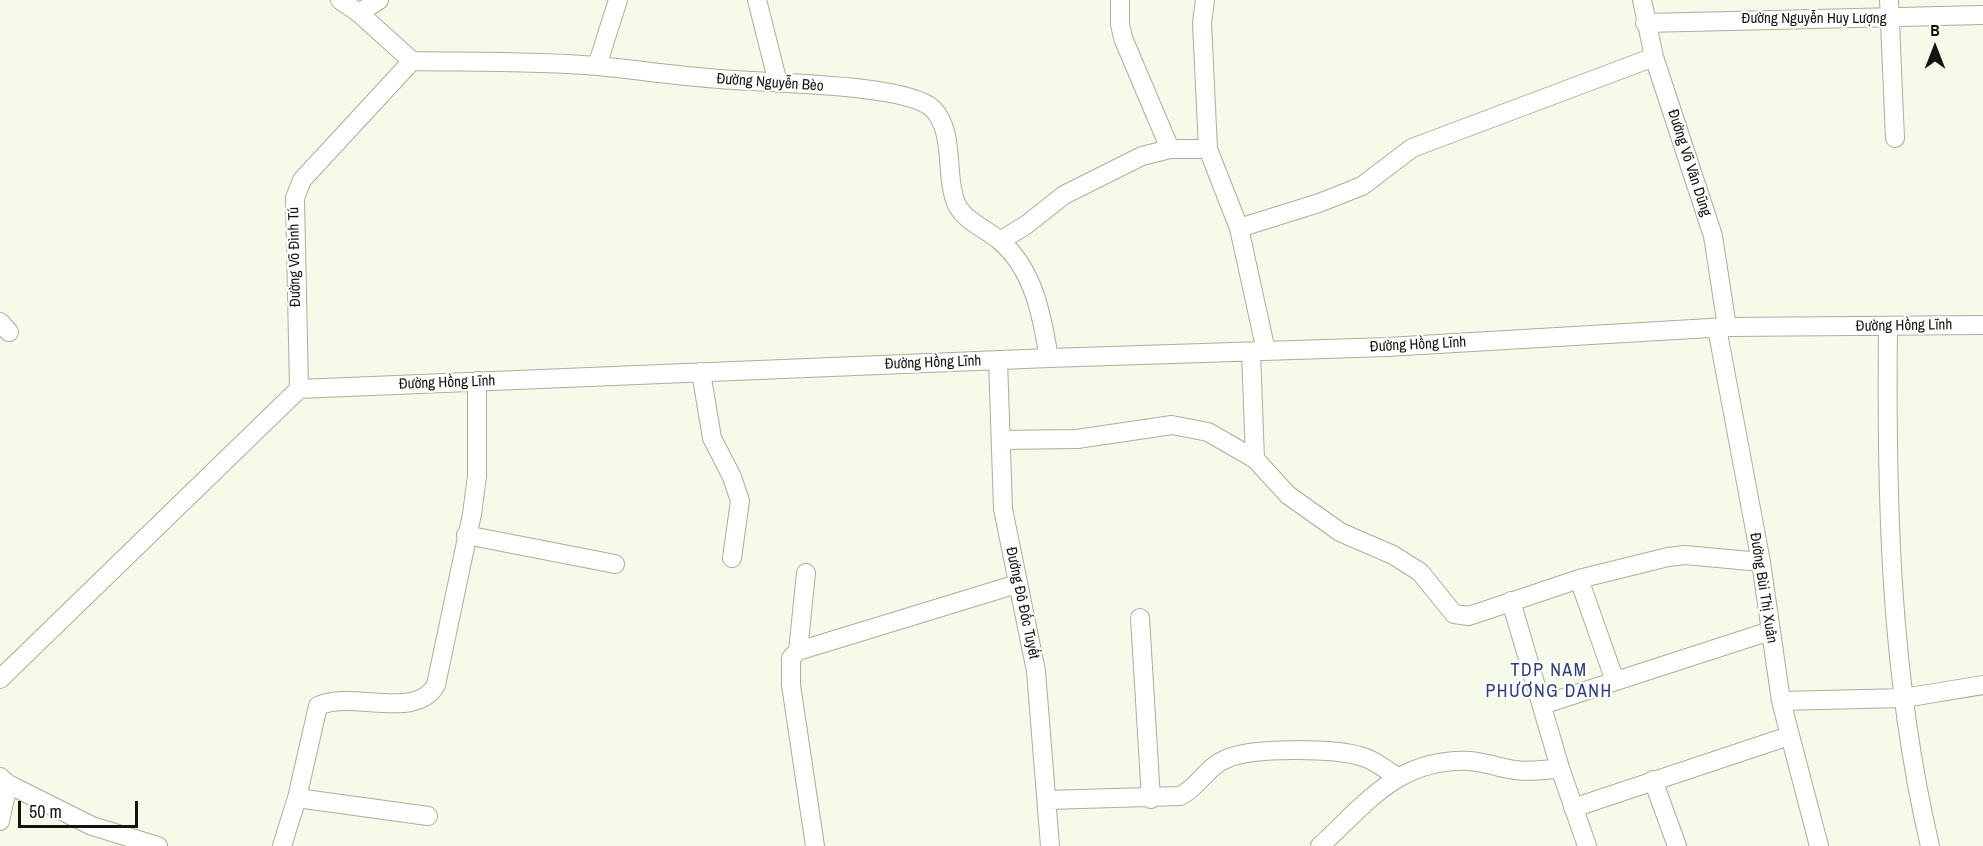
<!DOCTYPE html>
<meta charset="utf-8">
<style>
body{margin:0}
#map{position:relative;width:1983px;height:846px;overflow:hidden;background:#f6fbe9;font-family:"Archivo Narrow",sans-serif}
canvas{display:block}
.north{position:absolute;left:1905px;top:18px;width:60px;height:60px;-webkit-text-stroke:4px #fff;paint-order:stroke;rotate:0deg;font-size:16px;font-weight:700;line-height:24px;text-align:center;color:#13140e}
.north::after{content:'';display:block;margin:auto;width:21px;height:27px;background:#13140e;clip-path:polygon(50% 0,100% 100%,50% 72%,0 100%)}
.scale{position:absolute;left:18px;top:801px;width:120px;height:27px;box-sizing:border-box;border:3px solid #13140e;border-top:0;padding-left:8px;font-size:18px;line-height:21px;white-space:nowrap;color:#13140e;-webkit-text-stroke:4px #fff;paint-order:stroke}
</style>
<div id="map">
<canvas width="1983" height="846"></canvas>
<div class="north">B</div>
<div class="scale">50 m</div>
</div>
<script>
const context = document.querySelector('canvas').getContext('2d');
context.lineJoin = 'round';
function trace(path, color, width, dash) {
  context.strokeStyle = color;
  context.lineWidth = width;
  context.lineCap = dash ? 'butt' : 'round';
  context.setLineDash(dash || []);
  context.stroke(path);
}
function drawText(font, color, halo, rows, align = 'center') {
  context.font = font + ' "Archivo Narrow",sans-serif';
  context.lineWidth = 4.5;
  context.setLineDash([]);
  context.textBaseline = 'middle';
  context.strokeStyle = halo;
  context.fillStyle = color;
  for (const [text, x, y, turn = 0] of rows) {
    context.save();
    context.translate(x, y);
    context.rotate((+turn || 0) * Math.PI / 180);
    context.textAlign = isNaN(turn) ? turn : align;
    if (halo) context.strokeText(text, 0, 0);
    context.fillText(text, 0, 0);
    context.restore();
  }
}
const minor = new Path2D(`
 M 340,0 L 359,13 L 412,61 C 473,62 536,61 598,66 C 638,70 679,76 720,79 C 761,83 908,83 933,109 C 956,133 944,177 957,205 C 965,221 986,229 999,240 C 1034,269 1042,316 1049,358
 M 757,0 L 778,83
 M 1120,0 L 1120,24 L 1123,38 L 1170,149
 M 1205,0 L 1202,23 L 1208,149 L 1239,228 L 1266,351
 M 1642,0 L 1654,57 L 1713,236 L 1727,327
 M 1889,0 L 1895,138
 M 359,13 L 379,0
 M 1645,23 L 1983,15
 M 597,66 L 618,0
 M 1239,228 L 1319,203 L 1362,186 L 1412,148 L 1654,57
 M 1000,241 L 1026,225 L 1064,195 L 1142,156 L 1170,149 L 1208,149
 M 0,322 L 9,332
 M 1888,327 C 1886,500 1890,677 1930,846
 M 1717,328 L 1761,562 L 1781,701 L 1819,846
 M 1251,352 L 1255,459
 M 998,360 L 1003,509 L 1036,671 L 1050,846
 M 701,372 L 712,438 L 732,477 L 740,501 L 732,558
 M 299,389 L 295,198 L 302,180 L 412,61
 M 1001,440 L 1077,439 L 1172,425 L 1208,432 L 1255,459 L 1288,495 L 1340,532 L 1393,555 L 1420,572 L 1454,614 L 1469,616 L 1579,579 L 1668,557 L 1685,555 L 1761,562
 M 466,535 L 615,564
 M 1579,579 L 1615,681
 M 1511,601 L 1560,768 L 1587,846
 M 1140,618 L 1151,799
 M 798,651 L 806,573
 M 0,679 L 299,389 L 1049,358 L 1387,347 L 1727,327 L 1983,325
 M 1781,701 L 1904,698 L 1983,685
 M 1542,705 L 1770,631
 M 0,777 L 8,784 L 92,826 L 158,846
 M 1653,780 L 1677,846
 M 297,798 L 428,816
 M 1048,800 L 1180,796 C 1199,787 1206,767 1226,759 C 1251,747 1335,748 1363,757 C 1375,760 1387,771 1398,777
 M 1573,808 L 1789,736
 M 0,821 L 8,784
 M 282,846 L 297,798 L 318,706 C 353,690 416,721 436,685 L 472,514 L 477,476 L 477,381
 M 815,846 L 791,685 L 791,658 L 798,651 L 1017,584
 M 1320,846 C 1367,803 1398,758 1470,761 C 1485,762 1499,768 1515,770 C 1530,772 1545,770 1560,768`);
const streetNames = [
 ["Đường Nguyễn Huy Lượng",1814,19],
 ["Đường Nguyễn Bèo",770,83,4],
 ["Đường Võ Văn Dũng",1689,163,72],
 ["Đường Võ Đình Tú",295,257,-91],
 ["Đường Hồng Lĩnh",1904,326,-1],
 ["Đường Hồng Lĩnh",1418,345,-3],
 ["Đường Hồng Lĩnh",933,363,-2],
 ["Đường Hồng Lĩnh",447,383,-2],
 ["Đường Bùi Thị Xuân",1763,588,81],
 ["Đướng Đô Đốc Tuyết",1022,603,78]
];
const quarterNames = [
 ["TDP NAM",1549,671],
 ["PHƯƠNG DANH",1549,692]
];
trace(minor, '#aaae9e', 20);
trace(minor, '#fff', 18);
drawText('15px', '#13140e', '#fff', streetNames);
context.letterSpacing = '1.5px';
drawText('18px', '#2d3e78', '#fff', quarterNames);
context.letterSpacing = '0px';
</script>
